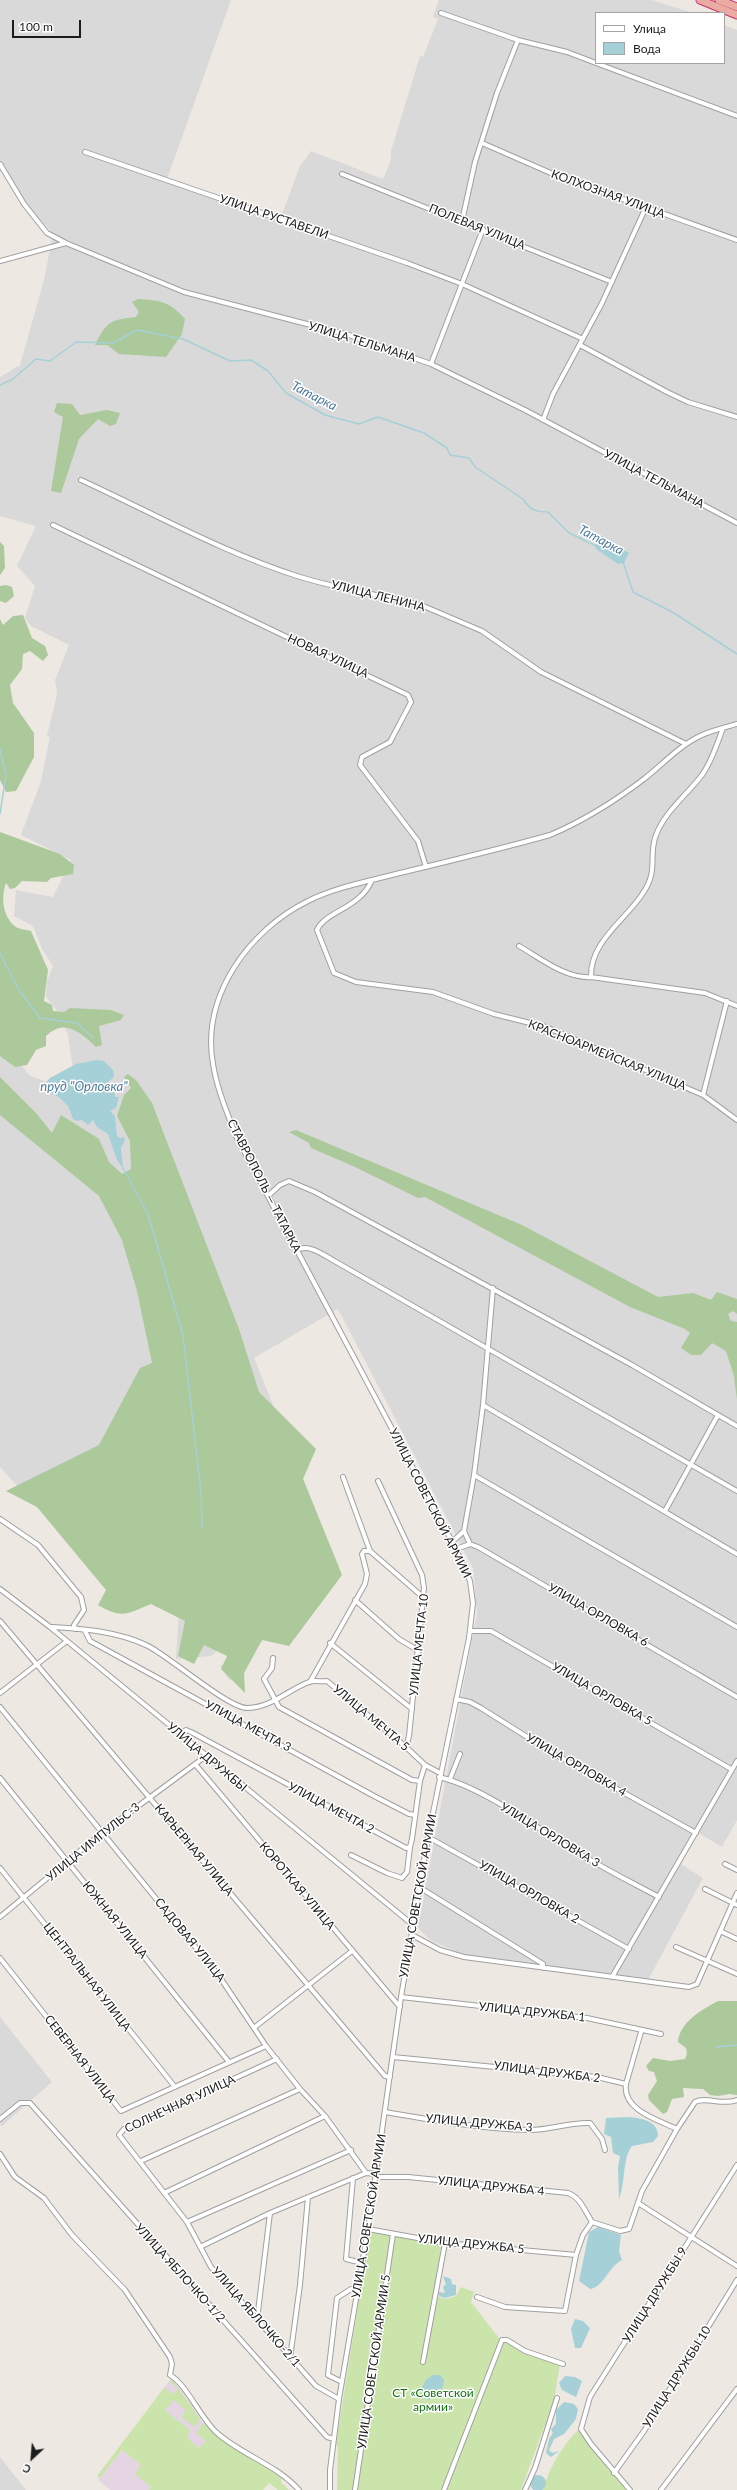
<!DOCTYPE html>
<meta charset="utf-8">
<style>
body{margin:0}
#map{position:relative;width:737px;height:2490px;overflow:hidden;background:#ede8e2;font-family:Lato,sans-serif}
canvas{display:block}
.legend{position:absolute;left:595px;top:12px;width:130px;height:52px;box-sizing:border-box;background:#fff;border:1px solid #a4a4a4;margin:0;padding:5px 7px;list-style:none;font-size:12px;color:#1c1c1c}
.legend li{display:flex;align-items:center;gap:8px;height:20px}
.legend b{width:20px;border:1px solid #a4a4a4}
.north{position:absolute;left:12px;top:2438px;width:40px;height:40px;-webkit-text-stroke:3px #fff;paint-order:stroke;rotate:206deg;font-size:11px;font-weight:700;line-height:16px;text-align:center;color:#1c1c1c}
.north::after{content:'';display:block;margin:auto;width:14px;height:18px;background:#1c1c1c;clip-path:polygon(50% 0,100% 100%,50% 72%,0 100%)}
.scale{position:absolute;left:12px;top:20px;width:69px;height:18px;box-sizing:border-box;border:2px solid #1c1c1c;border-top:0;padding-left:5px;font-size:12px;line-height:14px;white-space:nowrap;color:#1c1c1c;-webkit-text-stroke:3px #fff;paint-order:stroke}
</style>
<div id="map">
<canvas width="737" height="2490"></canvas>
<ul class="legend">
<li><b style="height:5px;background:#fff"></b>Улица</li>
<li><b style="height:11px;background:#a6d0d7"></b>Вода</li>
</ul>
<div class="north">С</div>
<div class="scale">100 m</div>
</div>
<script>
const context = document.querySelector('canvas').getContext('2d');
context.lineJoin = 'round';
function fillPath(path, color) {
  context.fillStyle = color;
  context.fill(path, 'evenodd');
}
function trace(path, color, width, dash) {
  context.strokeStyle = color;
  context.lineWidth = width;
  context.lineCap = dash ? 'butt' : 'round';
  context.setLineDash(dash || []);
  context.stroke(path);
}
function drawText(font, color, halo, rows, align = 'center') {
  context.font = font + ' Lato,sans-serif';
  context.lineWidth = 3;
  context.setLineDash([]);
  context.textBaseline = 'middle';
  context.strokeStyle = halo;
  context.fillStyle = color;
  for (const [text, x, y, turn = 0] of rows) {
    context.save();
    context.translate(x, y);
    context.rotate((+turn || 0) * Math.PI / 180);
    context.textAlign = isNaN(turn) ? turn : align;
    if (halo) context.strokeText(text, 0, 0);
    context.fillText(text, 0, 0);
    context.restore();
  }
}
const residential = new Path2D(`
 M 0,0 L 231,0 L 166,182 L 279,222 L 300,166 L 311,151 L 383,179 L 391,160 L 391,151 L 420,56 L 423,57 L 438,19 L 433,17 L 439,0 L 652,0 L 693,13 L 596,13 L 596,63 L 724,63 L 724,25 L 737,30 L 737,1820 L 722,1847 L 697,1832 L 679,1863 L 703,1878 L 647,1982 L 562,1968 L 464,1955 L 430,1940 L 418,1928 L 477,1613 L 473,1568 L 338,1309 L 254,1358 L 339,1567 L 268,1634 L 230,1681 L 220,1666 L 230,1660 L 222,1647 L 211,1656 L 176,1659 L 179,1613 L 154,1606 L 155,1604 L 48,1519 L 0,1467 L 0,1039 L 30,1076 L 60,1086 L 73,1070 L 68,1035 L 57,1011 L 46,997 L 47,981 L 53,966 L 42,949 L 33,926 L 14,916 L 16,890 L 53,897 L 71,860 L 21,835 L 41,781 L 50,737 L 47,736 L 57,694 L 55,680 L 69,645 L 31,626 L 25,618 L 35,586 L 17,566 L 36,526 L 0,516 L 0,377 L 20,365 L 44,280 L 53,233 L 31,211 L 0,158 Z
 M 0,2017 L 52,2082 L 2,2126 L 0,2124 Z
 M 0,2457 L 26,2490 L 0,2490 Z`);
const industrial = new Path2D(`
 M 171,2379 L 173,2379 L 203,2423 L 196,2433 L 206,2441 L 199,2449 L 156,2413 L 151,2405 Z
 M 122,2450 L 142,2465 L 151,2487 L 149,2490 L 110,2490 L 98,2480 Z`);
const grass = new Path2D(`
 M 370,2231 L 439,2244 L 441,2248 L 433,2296 L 446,2299 L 456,2296 L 461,2287 L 474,2292 L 471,2302 L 499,2338 L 505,2342 L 523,2353 L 560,2364 L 554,2400 L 521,2490 L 337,2490 L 338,2447 L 336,2444 Z
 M 172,2379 L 200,2419 L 195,2427 L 181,2417 L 186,2410 L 174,2400 L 165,2410 L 190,2430 L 187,2438 L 199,2448 L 206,2441 L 196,2433 L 203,2423 L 231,2446 L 254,2458 L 282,2477 L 281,2482 L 289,2490 L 278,2490 L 269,2483 L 263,2490 L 149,2490 L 151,2487 L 135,2474 L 141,2465 L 122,2450 L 100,2478 L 97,2476 L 164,2388 L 173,2394 L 178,2389 L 170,2381 Z
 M 578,2430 L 626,2490 L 543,2490 C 550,2466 561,2448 578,2430 Z`);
const forest = new Path2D(`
 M 138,299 C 161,300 170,302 185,319 L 182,334 L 166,357 L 119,354 L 107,345 L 95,345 C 107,321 110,320 136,317 L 139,312 L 132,302 Z
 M 57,403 L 72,404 L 80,415 L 107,410 L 120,413 L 116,424 L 110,426 L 98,419 L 79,439 L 61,493 L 51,491 L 63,417 L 54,412 Z
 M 0,542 L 4,546 L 5,568 L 0,575 Z
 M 6,585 L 12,587 L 14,596 L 6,603 L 0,601 L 0,586 Z
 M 23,615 L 32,638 L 45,646 L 48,655 L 43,661 L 30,651 L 23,654 L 22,669 L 10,685 L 13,703 L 34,733 L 34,757 L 16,791 L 6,792 L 0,780 L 0,619 L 3,625 L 13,616 Z
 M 0,832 L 60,854 L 74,865 L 73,874 L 51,878 L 47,882 L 22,881 L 15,888 L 10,889 L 6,883 C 1,896 2,917 16,927 C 19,929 27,930 31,931 L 48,970 L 44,1001 L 52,1005 L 53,1011 L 64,1012 L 70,1008 L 111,1010 L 124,1015 L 121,1020 L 99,1026 L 102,1045 L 96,1047 C 80,1032 65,1018 46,1036 L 46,1046 L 36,1050 L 27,1065 L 15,1067 L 0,1056 Z
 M 128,1074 L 136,1080 L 152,1103 L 239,1329 L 259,1392 L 316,1449 L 303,1479 L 342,1575 L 289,1646 L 262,1640 L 244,1673 L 245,1693 L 221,1669 L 227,1656 L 204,1645 L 194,1664 L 178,1656 L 185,1621 L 151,1604 C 127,1614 122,1619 98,1605 L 106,1590 L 37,1507 L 6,1491 L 99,1445 L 140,1368 L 152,1363 L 137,1291 L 122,1240 L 99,1196 L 0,1115 L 0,1077 L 36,1113 L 52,1133 L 61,1115 L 99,1139 L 109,1162 L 122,1174 L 131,1169 L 130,1141 L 117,1116 L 124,1095 L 131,1088 L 124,1077 Z
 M 296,1130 L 522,1225 L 658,1297 L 693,1293 L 711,1300 L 717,1292 L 737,1299 L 737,1314 L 733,1311 L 728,1314 L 731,1321 L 737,1322 L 737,1400 L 734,1376 L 726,1351 L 712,1343 L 701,1355 L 691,1355 L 681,1348 L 690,1333 L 685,1329 L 630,1307 L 425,1197 L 418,1198 L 353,1166 L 311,1148 L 309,1143 L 289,1132 Z
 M 718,2001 L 737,2001 L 737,2095 L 729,2094 L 718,2096 L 710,2095 L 703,2089 L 683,2088 L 684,2097 L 672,2099 L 667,2112 L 663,2114 L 649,2100 L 648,2095 L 657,2081 L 654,2072 L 649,2071 L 646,2066 L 653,2058 L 670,2061 L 685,2059 L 687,2054 L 686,2048 L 678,2042 C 680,2022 701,2010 718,2001 Z`);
const water = new Path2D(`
 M 602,536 L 629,553 L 624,563 L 618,564 L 596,549 L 595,545 Z
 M 96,1060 L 104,1061 L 113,1070 L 114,1077 L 108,1082 L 114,1088 L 115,1097 L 119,1097 L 116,1108 L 110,1111 L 115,1116 L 117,1136 L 120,1138 L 124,1137 L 125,1140 L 121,1148 L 123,1168 L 117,1160 L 108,1134 L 97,1127 L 93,1120 L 88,1125 L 82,1120 L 77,1121 L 73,1119 L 68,1106 L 59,1097 L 48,1092 L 47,1081 L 50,1078 L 76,1064 Z
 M 628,2117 C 640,2118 658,2120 658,2136 L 653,2142 L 632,2146 C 622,2159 626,2181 619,2199 L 618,2168 L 620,2156 L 613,2153 L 611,2137 L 604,2134 L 606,2118 Z
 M 598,2227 L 621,2235 L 619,2251 L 622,2260 C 608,2267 604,2287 590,2289 L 579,2281 L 589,2232 Z
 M 443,2276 L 451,2279 L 452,2284 L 456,2285 L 456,2295 L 445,2298 L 439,2296 L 439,2292 L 445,2293 L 443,2287 L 446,2284 Z
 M 575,2319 L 583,2321 L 590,2328 L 581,2348 L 575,2348 L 571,2329 Z
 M 433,2375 L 440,2375 L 444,2380 L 442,2389 L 438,2389 L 429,2400 L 424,2398 L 421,2389 L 426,2380 Z
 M 565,2376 L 575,2377 L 582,2381 L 576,2397 L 562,2390 L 559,2383 Z
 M 564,2402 L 574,2404 L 578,2409 L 576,2419 L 564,2434 L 554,2439 L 549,2450 L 552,2453 L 559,2451 L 551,2457 L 546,2453 L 549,2439 L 553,2433 L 551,2429 L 556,2424 L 556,2410 Z
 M530 2483a8 8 0 1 1 16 0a8 8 0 1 1-16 0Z`);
const stream = new Path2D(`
 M 0,385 L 13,379 L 36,359 L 50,361 L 76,342 L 113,343 L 137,330 L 183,339 L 230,361 L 251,360 L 268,371 L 286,393 L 325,415 L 359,424 L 378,417 L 424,433 L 447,448 L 450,455 L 469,458 L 475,467 L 523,499 C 530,510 536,512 548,512 L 569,533 L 596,546
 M 623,562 L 633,592 L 674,613 L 737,654
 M 0,749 L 6,775 L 0,814
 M 0,953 L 19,990 L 40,1018 L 77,1023 L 93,1038
 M 123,1168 L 148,1214 L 183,1335 L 201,1492 L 202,1528
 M 716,2047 L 737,2045`);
const minor = new Path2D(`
 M 441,13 L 518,40 L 567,52 L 596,63
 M 596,63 L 737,116
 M 482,143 L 553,174 L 737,240
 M 85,152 L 407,263 L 462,284 L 583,339
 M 0,164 L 24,204 L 47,233 L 66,243 L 184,292 L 349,335 L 431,364 L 525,410 L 737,523
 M 342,174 L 612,282
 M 462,221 L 475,162 L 497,93 L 518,40
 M 0,261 L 66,243
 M 580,345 L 667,392 L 688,402 L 737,417
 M 431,364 L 483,229
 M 543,420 L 553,394 L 602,303 L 646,207
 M 81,480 C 153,513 224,553 300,577 C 339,589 381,595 421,605 L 482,631 L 541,672 L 686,744
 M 53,525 L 408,695 L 411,702 L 409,706 L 390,742 L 362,757 L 360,765 L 418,841 L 426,867
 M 723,728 C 717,744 712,761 702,775 C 686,796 666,810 656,835 C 648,856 659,870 643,893 C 626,920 590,941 591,977 L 705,993 L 737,1006
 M 372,880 C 360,909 325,911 317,930 L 334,973 L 356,982 L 433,992 L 494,1014 L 546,1027 L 703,1095 L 737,1120
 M 519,946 C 540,958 566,979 591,977
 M 703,1095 L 727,1001
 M 268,1196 L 280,1185 L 289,1181 L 315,1192 L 632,1365 L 737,1426
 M 297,1250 C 310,1243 326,1257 338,1263 L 737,1491
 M 483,1405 L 737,1554
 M 474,1475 L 737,1627
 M 343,1477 L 370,1551
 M 378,1481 L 422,1575 L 424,1588 L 409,1736 L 406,1747
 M 665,1511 L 718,1415
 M 0,1519 L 38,1545 L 81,1597 L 84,1610 L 74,1625 L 75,1629
 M 464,1531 L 470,1544
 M 452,1542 L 464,1531 L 474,1475 L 483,1405 L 493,1288
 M 456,1549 L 470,1544 L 478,1547 L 737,1697
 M 370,1551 L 424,1598
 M 0,1589 L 50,1627 L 413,1925
 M 355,1600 L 399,1639 L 419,1651
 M 0,1621 L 385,2076 L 390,2077
 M 51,1627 C 83,1629 118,1631 148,1646 C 170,1657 229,1709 248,1708 C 272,1707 288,1690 309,1682 C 314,1680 321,1682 327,1681 L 406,1747 L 425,1765 L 440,1773
 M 85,1631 L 90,1641 L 374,1796 L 409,1814 L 415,1815
 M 470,1631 L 491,1631 L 731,1769
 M 330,1643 L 412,1709
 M 273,1658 L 272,1668 L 264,1679 L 279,1707 L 412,1780 L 420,1781
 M 310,1682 L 365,1584 L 367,1574 L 362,1554 L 364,1551 L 370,1551
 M 0,1693 L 67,1641
 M 456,1699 L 470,1702 L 481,1708 L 551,1752 L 696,1833
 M 0,1707 L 219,1976 L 266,2046 L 300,2089 L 325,2116 L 366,2173 L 376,2174
 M 179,1734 L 186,1730 L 191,1732 L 406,1848 L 410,1847 L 412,1839 L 420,1781 L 425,1765
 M 195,1764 L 400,2007
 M 439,1777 C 479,1786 530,1823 565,1845 C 595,1864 627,1880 659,1897
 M 0,1778 L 229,2062
 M 450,1779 L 460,1754
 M 428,1837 L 629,1949
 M 351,1855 L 387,1873 L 402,1878 L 407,1872 L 410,1847
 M 725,1864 L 737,1870
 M 0,1868 L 175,2087
 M 419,1887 L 543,1964 L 543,1968
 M 705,1889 L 737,1905
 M 0,1917 L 103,1832 L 206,1756
 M 720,1931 L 737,1939
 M 412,1935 L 440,1950 L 464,1957 L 689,1987 L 697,1984 L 737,1893
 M 676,1947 L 737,1974
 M 0,1958 L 121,2111 L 266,2046
 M 612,1977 L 737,1761
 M 401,1997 L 587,2018 L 661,2034
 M 255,2027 L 352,1951
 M 393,2057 L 597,2077 L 626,2084 C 622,2110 658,2120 677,2129
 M 277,2059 L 124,2129 L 119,2135 L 187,2222 L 211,2267 L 316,2386 L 339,2399
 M 626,2084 L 641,2032
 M 385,2112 C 432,2120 482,2129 530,2130 C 550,2130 570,2122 590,2123 L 602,2139 L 605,2150
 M 0,2119 L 20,2103 L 30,2103 L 327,2437 L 334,2439
 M 0,2154 L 15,2177 L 44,2198 L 72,2235 L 125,2290 L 170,2357 L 172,2364 L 170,2375 C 186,2384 200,2417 216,2432 C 241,2455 276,2464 299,2490
 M 141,2161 L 300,2089
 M 375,2177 L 408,2177 L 568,2193 C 580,2197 585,2211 592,2222
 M 353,2178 L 346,2259 L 362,2263
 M 164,2193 L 325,2116
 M 638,2203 L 737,2266
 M 187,2222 L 351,2150
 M 592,2222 L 620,2231 L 629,2229 L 642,2191 L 677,2129 L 695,2102 C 706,2096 722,2106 737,2100
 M 368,2229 L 445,2243 L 576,2255
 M 200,2247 L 270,2213 L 366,2173
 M 477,2297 L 505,2307 L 565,2311 L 576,2255 L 583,2235 L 592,2222
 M 257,2320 L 270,2213
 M 290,2358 L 300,2285 L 308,2197
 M 423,2362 L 445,2243
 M 342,2382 L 328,2375 L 337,2298 L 351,2289 L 358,2290
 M 614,2473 L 644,2431 L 737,2280
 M 330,2490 L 330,2470 L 339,2399 L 368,2229 L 401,1997 L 428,1837 L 469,1638 L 473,1603 L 470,1581 L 456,1549 L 236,1136 C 227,1112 217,1089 213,1064 C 201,996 249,930 308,901 C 336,887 370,881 400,873 C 450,861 500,849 550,835 C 583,821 615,801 644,779 C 663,764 680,745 702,735 C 713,730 726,727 737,724
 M 355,2490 L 393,2234
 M 444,2490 L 502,2340 L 507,2340 L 525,2351 L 563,2364
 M 525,2490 L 535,2468 L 557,2398
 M 630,2490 L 591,2444 L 581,2429 L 590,2397 L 737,2165
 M 661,2490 L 737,2389`);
const trunk = new Path2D(`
 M 700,0 L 737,15
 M 719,0 L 737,7`);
const streetNames = [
 ["КОЛХОЗНАЯ УЛИЦА",608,194,20],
 ["УЛИЦА РУСТАВЕЛИ",274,217,19],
 ["ПОЛЕВАЯ УЛИЦА",477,227,22],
 ["УЛИЦА ТЕЛЬМАНА",362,342,17],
 ["УЛИЦА ТЕЛЬМАНА",654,479,28],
 ["УЛИЦА ЛЕНИНА",378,596,14],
 ["НОВАЯ УЛИЦА",328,656,25],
 ["КРАСНОАРМЕЙСКАЯ УЛИЦА",607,1055,22],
 ["СТАВРОПОЛЬ — ТАТАРКА",264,1186,63],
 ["УЛИЦА СОВЕТСКОЙ АРМИИ",430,1503,63],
 ["УЛИЦА ОРЛОВКА 6",598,1615,30],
 ["УЛИЦА МЕЧТА 10",419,1645,-84],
 ["УЛИЦА ОРЛОВКА 5",602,1694,30],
 ["УЛИЦА МЕЧТА 5",371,1718,40],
 ["УЛИЦА МЕЧТА 3",248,1726,28],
 ["УЛИЦА ДРУЖБЫ",207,1757,40],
 ["УЛИЦА ОРЛОВКА 4",576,1765,30],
 ["УЛИЦА МЕЧТА 2",331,1808,28],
 ["УЛИЦА ОРЛОВКА 3",550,1835,31],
 ["УЛИЦА ИМПУЛЬС-3",93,1842,-39],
 ["КАРЬЕРНАЯ УЛИЦА",194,1850,50],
 ["КОРОТКАЯ УЛИЦА",297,1886,50],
 ["УЛИЦА ОРЛОВКА 2",529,1892,30],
 ["УЛИЦА СОВЕТСКОЙ АРМИИ",418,1896,-80],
 ["ЮЖНАЯ УЛИЦА",115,1920,51],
 ["САДОВАЯ УЛИЦА",190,1940,51],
 ["ЦЕНТРАЛЬНАЯ УЛИЦА",87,1977,52],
 ["УЛИЦА ДРУЖБА 1",532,2012,6],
 ["СЕВЕРНАЯ УЛИЦА",80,2059,52],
 ["УЛИЦА ДРУЖБА 2",547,2072,7],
 ["СОЛНЕЧНАЯ УЛИЦА",180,2104,-25],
 ["УЛИЦА ДРУЖБА 3",479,2123,5],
 ["УЛИЦА ДРУЖБА 4",491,2186,6],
 ["УЛИЦА СОВЕТСКОЙ АРМИИ",369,2216,-81],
 ["УЛИЦА ДРУЖБА 5",471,2244,6],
 ["УЛИЦА ЯБЛОЧКО-1/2",180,2273,48],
 ["УЛИЦА ДРУЖБЫ 9",655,2295,-58],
 ["УЛИЦА ЯБЛОЧКО-2/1",256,2317,49],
 ["УЛИЦА СОВЕТСКОЙ АРМИИ 5",374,2362,-82],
 ["УЛИЦА ДРУЖБЫ 10",677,2377,-58]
];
const parkNames = [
 ["СТ «Советской",433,2393],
 ["армии»",433,2407]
];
const waterNames = [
 ["Татарка",314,396,27],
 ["Татарка",601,540,28],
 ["пруд \"Орловка\"",84,1087]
];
fillPath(residential, '#dad9d9');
fillPath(industrial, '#e5d5e3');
fillPath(grass, '#cbe4ab');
fillPath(forest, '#abc99a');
fillPath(water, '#a6d0d7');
trace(stream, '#a6d0d7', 1.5);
trace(minor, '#a0a0a0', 6);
trace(trunk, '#c93171', 9);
trace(minor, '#fff', 4);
trace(trunk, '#eaaca2', 7);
drawText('12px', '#1c1c1c', '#fff', streetNames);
drawText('12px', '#137114', '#fff', parkNames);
drawText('italic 13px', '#4d7b9d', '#fff', waterNames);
</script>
